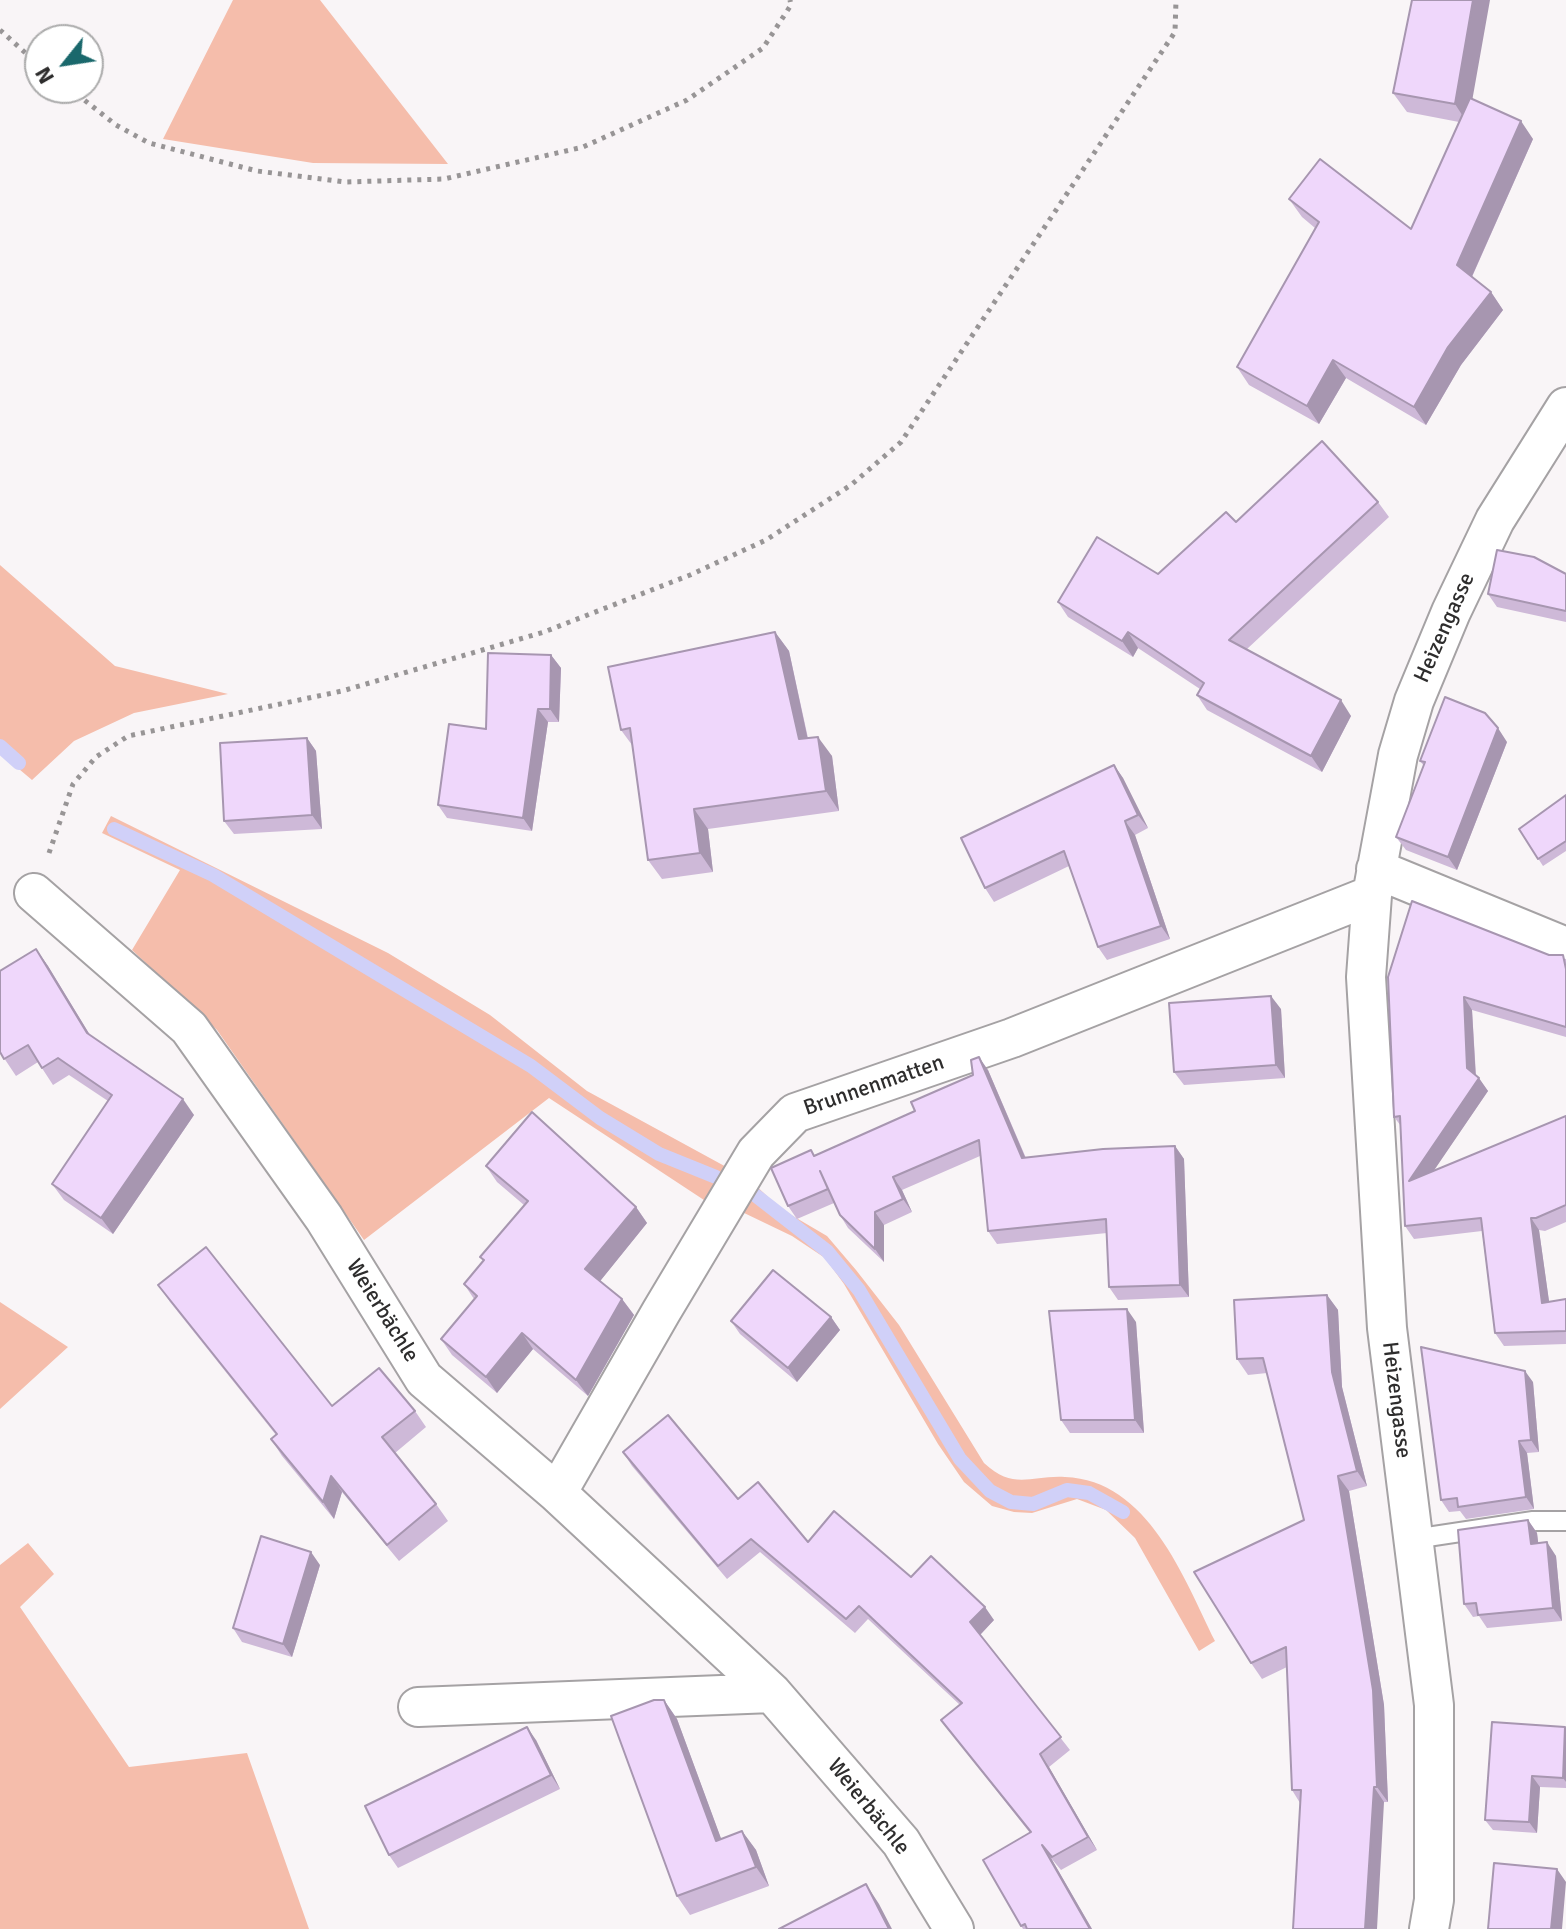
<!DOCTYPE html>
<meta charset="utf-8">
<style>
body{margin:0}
#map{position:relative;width:1566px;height:1929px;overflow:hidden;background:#f9f5f7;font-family:Signika,sans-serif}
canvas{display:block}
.north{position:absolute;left:24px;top:24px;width:80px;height:80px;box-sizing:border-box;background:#fff;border:2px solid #ababab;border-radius:50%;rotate:240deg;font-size:22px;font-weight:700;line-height:32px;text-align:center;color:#2e2d2d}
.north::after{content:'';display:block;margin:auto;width:28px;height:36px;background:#1a686c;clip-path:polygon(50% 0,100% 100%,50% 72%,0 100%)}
</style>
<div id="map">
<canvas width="1566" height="1929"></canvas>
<div class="north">N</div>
</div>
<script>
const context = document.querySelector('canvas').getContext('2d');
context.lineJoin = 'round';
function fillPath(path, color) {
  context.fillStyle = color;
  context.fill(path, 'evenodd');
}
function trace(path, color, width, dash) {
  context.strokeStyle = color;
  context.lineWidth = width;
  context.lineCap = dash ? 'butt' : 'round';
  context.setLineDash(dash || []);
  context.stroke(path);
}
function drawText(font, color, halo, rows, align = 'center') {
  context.font = font + ' Signika,sans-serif';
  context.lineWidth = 6;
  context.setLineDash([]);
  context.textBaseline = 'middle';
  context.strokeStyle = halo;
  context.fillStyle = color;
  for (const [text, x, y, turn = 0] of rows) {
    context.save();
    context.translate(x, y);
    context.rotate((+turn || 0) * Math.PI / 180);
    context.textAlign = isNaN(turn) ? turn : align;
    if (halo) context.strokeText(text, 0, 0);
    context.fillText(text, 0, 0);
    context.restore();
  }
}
const green = new Path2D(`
 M 233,0 L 320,0 L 448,164 L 313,163 L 163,139 Z
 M 0,565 L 115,666 L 228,694 L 134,713 L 74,741 L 32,780 L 0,753 Z
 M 111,816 L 388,953 L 490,1015 L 587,1091 L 730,1169 L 707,1202 L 549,1098 L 364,1240 L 217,1030 L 132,950 L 180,870 L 102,833 Z
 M 752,1182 L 781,1209 L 827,1236 L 856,1270 L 899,1325 L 984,1463 C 1014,1491 1031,1475 1065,1477 C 1148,1480 1184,1578 1215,1641 L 1199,1651 L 1135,1538 L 1106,1510 L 1077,1499 L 1032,1513 L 1014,1512 L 992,1506 L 964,1482 L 938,1444 L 844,1284 L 825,1258 L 792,1236 L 740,1211 Z
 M 0,1302 L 68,1347 L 0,1409 Z
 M 28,1543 L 54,1574 L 20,1607 L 129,1767 L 247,1753 L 309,1929 L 0,1929 L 0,1565 Z`);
const stream = new Path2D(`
 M 0,746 L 19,763
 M 114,829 L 213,875 L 531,1066 L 600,1118 L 659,1154 L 716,1177
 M 755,1195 L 827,1251 L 859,1290 L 960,1459 L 990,1491 L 1011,1502 L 1033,1504 L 1067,1490 L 1089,1493 L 1123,1512`);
const path = new Path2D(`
 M 0,30 L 40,66
 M 69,88 L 116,125 L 149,143 L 257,171 L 345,182 L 444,179 L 583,147 L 687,100 L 763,48 L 791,5 L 790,0
 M 49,853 L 73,784 L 96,757 L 128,736 L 342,691 L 544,632 L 690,575 L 766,540 L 851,485 L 901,442 L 1175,32 L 1176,0`);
const lane = new Path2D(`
 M 1414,1539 L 1533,1521 L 1566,1521`);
const street = new Path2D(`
 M 1376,869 L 1566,947
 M 34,893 L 189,1028 L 324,1218 L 424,1379 L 557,1493 L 772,1693 L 901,1842 L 954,1929
 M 557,1493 L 661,1312 L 756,1153 L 795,1113 L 1012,1038 L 1372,895
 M 418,1707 L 772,1693
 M 1429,1929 L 1434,1900 L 1434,1705 L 1387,1328 L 1366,977 L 1372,895 L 1398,755 L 1414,701 L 1451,612 L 1495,520 L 1566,407`);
const wall = new Path2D(`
 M 1393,93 L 1472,99 L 1533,139 L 1472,277 L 1491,292 L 1503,310 L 1461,365 L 1426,425 L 1346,378 L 1319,424 L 1249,385 L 1237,367 L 1315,228 L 1302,217 L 1289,199 L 1411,229 L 1459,122 L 1407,112 Z
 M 1378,502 L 1389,517 L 1247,649 L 1351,716 L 1322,772 L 1207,710 L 1197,695 L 1200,689 L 1138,648 L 1133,657 L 1068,617 L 1058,602 L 1158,574 L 1236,522 Z
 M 1566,574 L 1566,622 L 1497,607 L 1488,594 Z
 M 775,632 L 789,651 L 808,738 L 832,756 L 839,811 L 708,829 L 713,872 L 662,879 L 648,860 L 632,745 L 621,730 Z
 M 551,655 L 561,668 L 559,722 L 548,722 L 532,831 L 447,818 L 438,805 L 486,729 Z
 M 307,738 L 316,751 L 322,829 L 234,834 L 224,821 Z
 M 1507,742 L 1457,870 L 1406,850 L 1396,837 L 1424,766 L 1420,761 Z
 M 1114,765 L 1123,778 L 1148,828 L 1135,835 L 1170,939 L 1107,960 L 1098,947 L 1069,866 L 994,902 L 985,888 Z
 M 1566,795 L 1566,851 L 1543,866 L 1519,829 Z
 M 36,949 L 48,966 L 90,1035 L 194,1115 L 113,1234 L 64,1200 L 52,1184 L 108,1101 L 69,1075 L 53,1085 L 38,1062 L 16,1076 L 0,1052 Z
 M 1549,955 L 1566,959 L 1566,1037 L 1472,1010 L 1476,1075 L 1488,1091 L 1433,1171 L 1566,1116 L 1566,1222 L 1545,1231 L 1539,1230 L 1549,1302 L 1566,1299 L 1566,1344 L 1504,1346 L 1495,1333 L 1482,1231 L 1414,1239 L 1405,1226 L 1401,1126 L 1394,1117 L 1388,977 Z
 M 1281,1009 L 1285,1078 L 1184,1085 L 1174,1072 Z
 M 988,1070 L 1026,1158 L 1175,1146 L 1184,1159 L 1189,1297 L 1118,1300 L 1109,1287 L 1107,1233 L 997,1244 L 988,1231 L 980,1156 L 902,1190 L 912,1212 L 884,1225 L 884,1262 L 848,1228 L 840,1215 L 834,1203 L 797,1219 L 788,1206 L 815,1155 L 915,1111 Z
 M 486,1166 L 636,1207 L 647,1223 L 600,1281 L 622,1299 L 634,1315 L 588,1396 L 533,1349 L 497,1393 L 452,1355 L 441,1339 L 474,1299 L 464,1284 L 483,1261 L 480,1257 L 524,1205 L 497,1182 Z
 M 158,1285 L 332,1406 L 415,1411 L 426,1427 L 395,1453 L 436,1504 L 448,1521 L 399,1561 L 342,1492 L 334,1519 L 282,1456 L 271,1439 L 276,1435 L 170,1302 Z
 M 1327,1295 L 1338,1310 L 1342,1387 L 1367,1486 L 1349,1491 L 1384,1705 L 1388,1802 L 1300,1803 L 1292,1790 L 1287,1667 L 1262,1679 L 1251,1663 L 1304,1520 L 1267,1373 L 1248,1375 L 1237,1359 Z
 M 831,1317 L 840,1330 L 797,1382 L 740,1334 L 731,1321 Z
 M 1136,1322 L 1144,1433 L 1070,1433 L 1061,1420 Z
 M 1533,1382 L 1539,1452 L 1527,1453 L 1534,1509 L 1466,1519 L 1460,1511 L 1449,1512 L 1441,1500 Z
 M 623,1452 L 738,1499 L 808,1542 L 911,1577 L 994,1620 L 980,1635 L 1070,1750 L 1049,1767 L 1097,1850 L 1061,1870 L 1051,1858 L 1092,1929 L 1023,1929 L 983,1860 L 1030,1833 L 941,1720 L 960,1705 L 868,1619 L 855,1633 L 760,1552 L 727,1579 L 632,1466 Z
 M 1528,1520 L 1537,1533 L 1538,1543 L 1556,1556 L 1562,1621 L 1487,1628 L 1479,1616 L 1473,1617 L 1464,1604 Z
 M 320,1565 L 292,1657 L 242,1642 L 233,1628 Z
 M 664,1700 L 677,1719 L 721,1839 L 742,1831 L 756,1850 L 769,1886 L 690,1915 L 677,1896 Z
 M 1565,1727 L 1566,1788 L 1540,1787 L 1537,1833 L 1493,1830 L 1485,1820 Z
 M 536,1740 L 560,1789 L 398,1868 L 389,1855 Z`);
const shadedWall = new Path2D(`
 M 1473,0 L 1490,0 L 1468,124 L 1455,104 Z
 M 1521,121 L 1533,139 L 1469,283 L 1457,265 Z
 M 1491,292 L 1503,310 L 1461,365 L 1426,425 L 1414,407 L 1448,347 Z
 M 1333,360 L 1346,378 L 1319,424 L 1307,406 Z
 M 775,632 L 789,651 L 812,759 L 799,739 Z
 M 1128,632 L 1138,648 L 1133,657 L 1122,641 Z
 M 551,655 L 561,668 L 559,722 L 550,709 Z
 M 1341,700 L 1351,716 L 1322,772 L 1311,756 Z
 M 538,709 L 548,722 L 532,831 L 523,818 Z
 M 1498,728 L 1507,742 L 1457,870 L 1448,857 Z
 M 818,737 L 832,756 L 839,811 L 826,791 Z
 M 307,738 L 316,751 L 322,829 L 312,815 Z
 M 1114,765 L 1123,778 L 1148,828 L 1138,815 Z
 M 694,809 L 708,829 L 713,872 L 700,853 Z
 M 1125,821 L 1135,835 L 1170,939 L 1161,926 Z
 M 36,949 L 48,966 L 99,1050 L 87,1033 Z
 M 1271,996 L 1281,1009 L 1285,1078 L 1276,1065 Z
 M 1464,997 L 1472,1010 L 1476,1081 L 1467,1068 Z
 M 979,1057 L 988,1070 L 1031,1171 L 1022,1158 Z
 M 1479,1078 L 1488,1091 L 1418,1194 L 1409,1181 Z
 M 183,1099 L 194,1115 L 113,1234 L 101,1218 Z
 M 1175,1146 L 1184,1159 L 1189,1297 L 1180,1285 Z
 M 893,1177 L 902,1190 L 912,1212 L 903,1199 Z
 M 636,1207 L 647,1223 L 597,1285 L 585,1269 Z
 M 875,1212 L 884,1225 L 884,1262 L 875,1249 Z
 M 1531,1218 L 1539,1230 L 1551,1315 L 1542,1303 Z
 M 1327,1295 L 1338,1310 L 1342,1387 L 1367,1486 L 1357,1471 L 1332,1372 Z
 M 622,1299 L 634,1315 L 588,1396 L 576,1380 Z
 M 1127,1309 L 1136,1322 L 1144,1433 L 1135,1420 Z
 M 831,1317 L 840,1330 L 797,1382 L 788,1368 Z
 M 522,1333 L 533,1349 L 497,1393 L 486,1377 Z
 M 1525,1371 L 1533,1382 L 1539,1452 L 1531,1440 Z
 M 1519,1441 L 1527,1453 L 1534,1509 L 1526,1497 Z
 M 331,1476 L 342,1492 L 334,1519 L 323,1502 Z
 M 1338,1476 L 1349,1491 L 1384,1705 L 1388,1802 L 1377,1787 Z
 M 1528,1520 L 1537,1533 L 1540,1557 L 1531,1544 Z
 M 1547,1542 L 1556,1556 L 1562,1621 L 1553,1608 Z
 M 311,1552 L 320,1565 L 292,1657 L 283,1644 Z
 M 985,1607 L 994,1620 L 980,1635 L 970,1622 Z
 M 664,1700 L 677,1719 L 729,1860 L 716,1841 Z
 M 527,1727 L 536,1740 L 560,1789 L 551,1775 Z
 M 1565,1727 L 1566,1728 L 1566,1782 L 1563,1778 Z
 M 1040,1754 L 1049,1767 L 1097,1850 L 1088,1837 Z
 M 1532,1776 L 1540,1787 L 1537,1833 L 1529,1822 Z
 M 1374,1787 L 1384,1802 L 1377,1929 L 1365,1929 Z
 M 742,1831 L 756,1850 L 769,1886 L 756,1867 Z
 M 1042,1845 L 1051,1858 L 1092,1929 L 1090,1929 Z
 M 1557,1869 L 1566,1882 L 1562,1929 L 1551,1929 Z
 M 866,1884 L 879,1904 L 892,1929 L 889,1929 Z`);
const building = new Path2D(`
 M 1412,0 L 1473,0 L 1455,104 L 1393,93 Z
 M 1470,98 L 1521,121 L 1457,265 L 1491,292 L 1448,347 L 1414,407 L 1333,360 L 1307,406 L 1237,367 L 1319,222 L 1289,199 L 1320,159 L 1411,229 Z
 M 1322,441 L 1378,502 L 1229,640 L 1341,700 L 1311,756 L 1197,695 L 1204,683 L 1128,632 L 1122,641 L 1058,602 L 1097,537 L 1158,574 L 1226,512 L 1236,522 Z
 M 1497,550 L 1534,557 L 1566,574 L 1566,611 L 1488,594 Z
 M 775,632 L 799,739 L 818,737 L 826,791 L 694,809 L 700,853 L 648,860 L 630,728 L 621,730 L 608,667 Z
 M 488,653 L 551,655 L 550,709 L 538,709 L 523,818 L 438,805 L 449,724 L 486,729 Z
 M 1445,697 L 1485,713 L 1498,728 L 1448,857 L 1396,837 L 1425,762 L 1420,761 Z
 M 307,738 L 312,815 L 224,821 L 220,743 Z
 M 1114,765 L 1138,815 L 1125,821 L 1161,926 L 1098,947 L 1064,851 L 985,888 L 961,838 Z
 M 1566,795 L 1566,841 L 1538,859 L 1519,829 Z
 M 1412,901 L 1549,955 L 1563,955 L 1566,969 L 1566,1027 L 1464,997 L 1467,1068 L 1479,1078 L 1409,1181 L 1566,1116 L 1566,1205 L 1536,1218 L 1531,1218 L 1542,1303 L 1566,1299 L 1566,1331 L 1495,1333 L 1481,1218 L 1405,1226 L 1400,1116 L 1394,1117 L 1388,977 Z
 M 36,949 L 87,1033 L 183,1099 L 101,1218 L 52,1184 L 112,1095 L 58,1058 L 42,1068 L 28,1045 L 4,1059 L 0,1052 L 0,971 Z
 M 1271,996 L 1276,1065 L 1174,1072 L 1169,1003 Z
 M 979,1057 L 1022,1158 L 1103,1149 L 1175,1146 L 1180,1285 L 1109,1287 L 1106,1219 L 988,1231 L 979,1140 L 893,1177 L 903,1199 L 875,1212 L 875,1249 L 840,1215 L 820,1171 L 828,1189 L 788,1206 L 771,1168 L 811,1150 L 814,1156 L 915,1111 L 911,1102 L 973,1075 L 971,1060 Z
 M 532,1112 L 636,1207 L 585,1269 L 622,1299 L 576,1380 L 522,1333 L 486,1377 L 441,1339 L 477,1296 L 464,1284 L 484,1260 L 480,1257 L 528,1201 L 486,1166 Z
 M 206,1247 L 332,1406 L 379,1368 L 415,1411 L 382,1437 L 436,1504 L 387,1545 L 331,1476 L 323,1502 L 271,1439 L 277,1434 L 158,1285 Z
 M 773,1270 L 831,1317 L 788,1368 L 731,1321 Z
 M 1327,1295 L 1332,1372 L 1357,1471 L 1338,1476 L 1373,1690 L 1377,1787 L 1374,1787 L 1365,1929 L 1293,1929 L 1301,1790 L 1292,1790 L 1286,1647 L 1251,1663 L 1194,1572 L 1304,1520 L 1263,1358 L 1237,1359 L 1234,1300 Z
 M 1127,1309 L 1135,1420 L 1061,1420 L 1049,1311 Z
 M 1421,1347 L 1525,1371 L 1531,1440 L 1519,1441 L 1526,1497 L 1458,1507 L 1457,1498 L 1441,1500 Z
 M 668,1415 L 738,1499 L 758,1482 L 808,1542 L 834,1511 L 911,1577 L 931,1556 L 985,1607 L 970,1622 L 1061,1737 L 1040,1754 L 1088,1837 L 1052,1857 L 1042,1845 L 1090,1929 L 1027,1929 L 1025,1924 L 1021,1926 L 983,1860 L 1031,1832 L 941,1720 L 962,1703 L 859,1606 L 846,1619 L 751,1539 L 718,1566 L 623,1452 Z
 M 1528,1520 L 1531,1544 L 1547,1542 L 1553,1608 L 1478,1615 L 1476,1603 L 1464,1604 L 1458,1530 Z
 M 261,1536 L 311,1552 L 283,1644 L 233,1628 Z
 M 654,1700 L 664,1700 L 716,1841 L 742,1831 L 756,1867 L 677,1896 L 611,1716 Z
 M 1492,1722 L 1565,1727 L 1563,1778 L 1532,1776 L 1529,1822 L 1485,1820 Z
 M 527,1727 L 551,1775 L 389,1855 L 365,1806 Z
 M 1494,1863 L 1557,1869 L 1551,1929 L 1488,1929 Z
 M 866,1884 L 889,1929 L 779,1929 Z`);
const streetNames = [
 ["Heizengasse",1445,628,-66],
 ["Brunnenmatten",874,1086,-19],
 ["Weierbächle",382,1311,58],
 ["Heizengasse",1396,1400,83],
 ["Weierbächle",868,1807,51]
];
fillPath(green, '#f5bdab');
trace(stream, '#d0d0f8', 14);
trace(lane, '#a5a2a4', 22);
trace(street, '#a5a2a4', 42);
trace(path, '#989596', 5, [4, 6]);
trace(lane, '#fff', 18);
trace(street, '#fff', 38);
fillPath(wall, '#ceb9d8');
fillPath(shadedWall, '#a796b0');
fillPath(building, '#efd7fb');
trace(building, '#a796b0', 2);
drawText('22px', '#2e2d2d', '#fff', streetNames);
</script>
